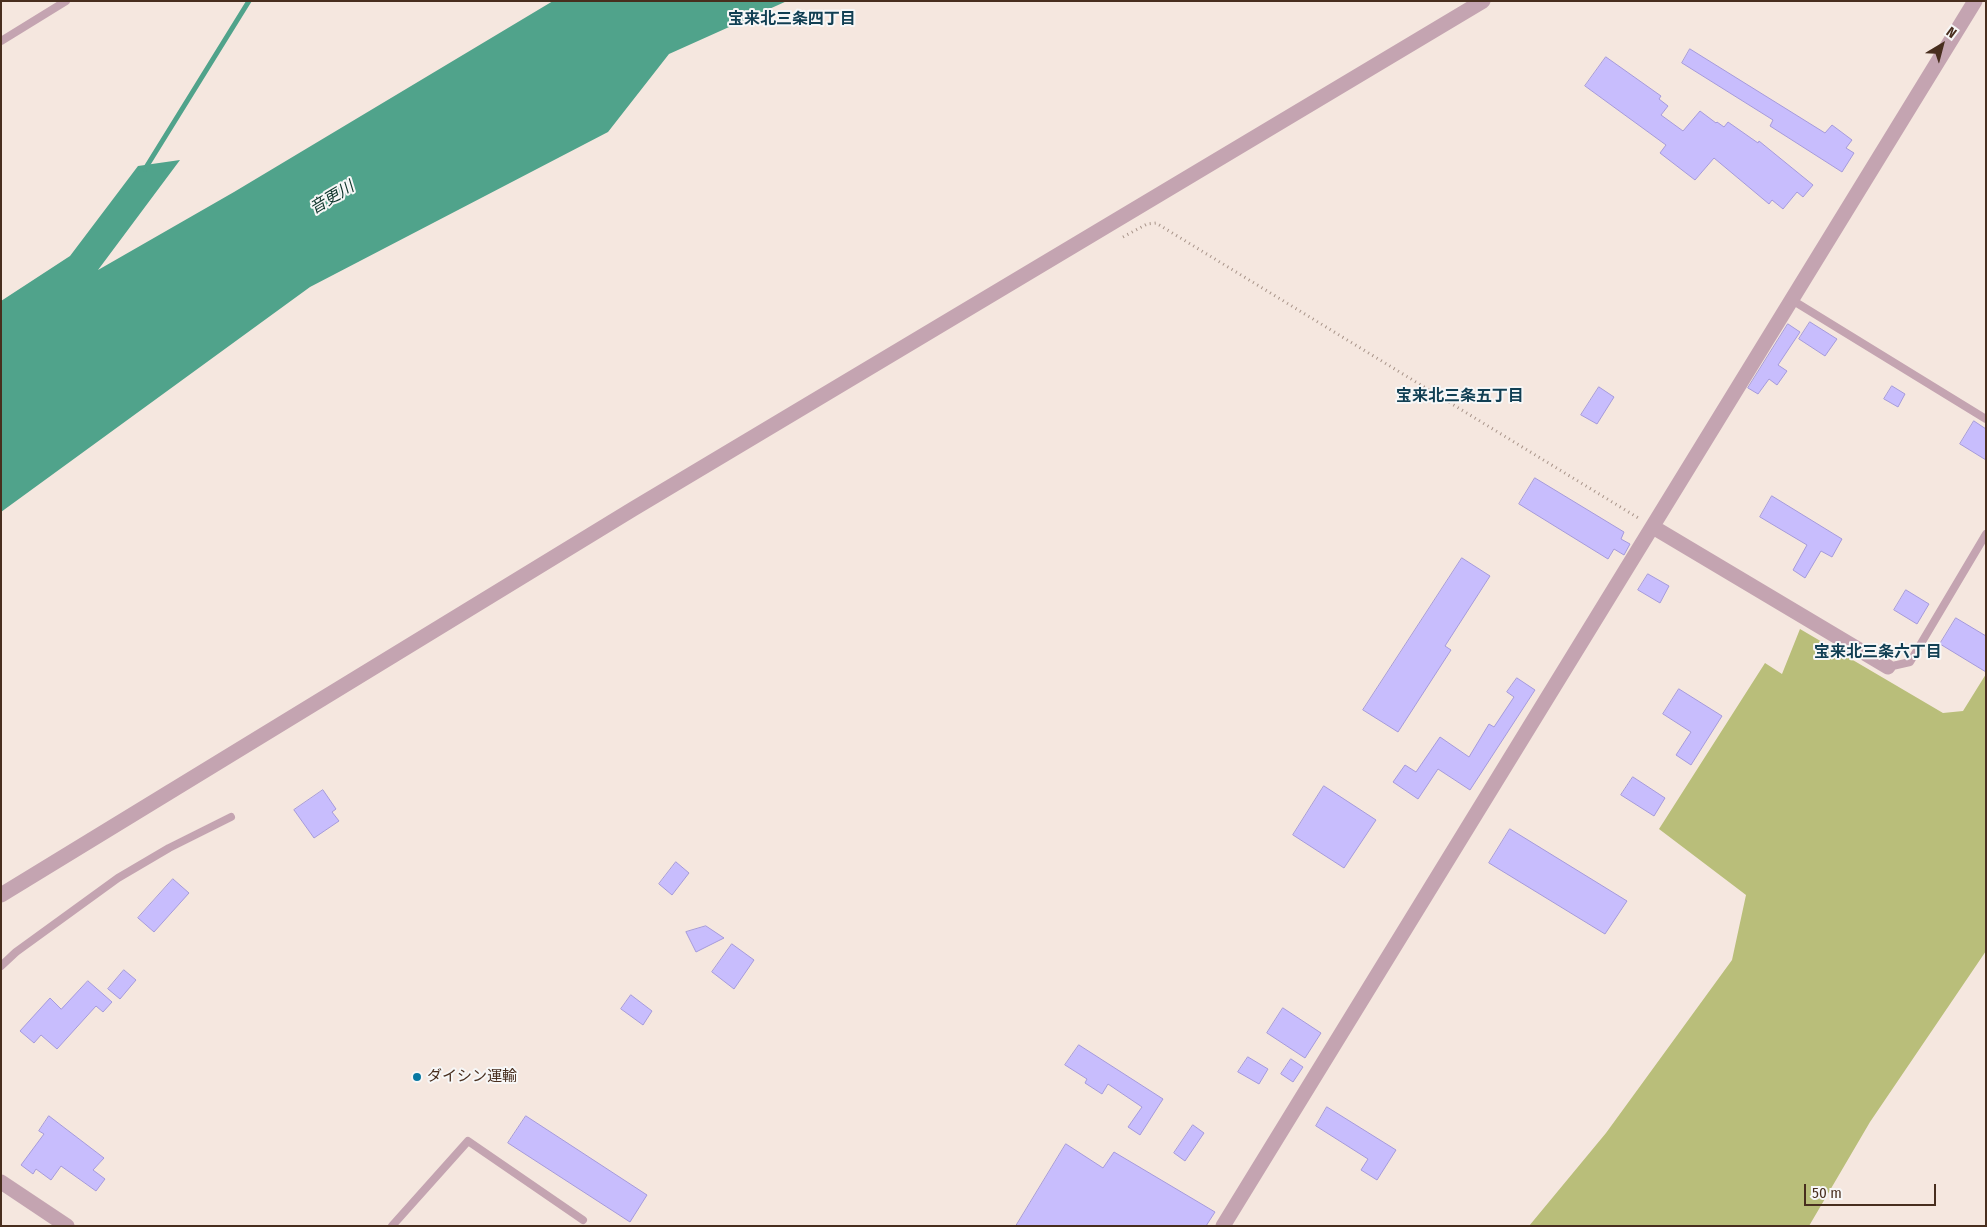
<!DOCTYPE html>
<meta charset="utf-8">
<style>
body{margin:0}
#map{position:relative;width:1987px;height:1227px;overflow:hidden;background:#f5e7df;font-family:"Fira Sans Condensed",sans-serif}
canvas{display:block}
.frame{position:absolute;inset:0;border:2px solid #482e1e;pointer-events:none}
.north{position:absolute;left:1917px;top:20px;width:50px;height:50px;-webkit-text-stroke:4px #f7f7f7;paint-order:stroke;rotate:37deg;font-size:14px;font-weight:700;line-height:20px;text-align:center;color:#482e1e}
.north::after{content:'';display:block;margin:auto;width:18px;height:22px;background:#482e1e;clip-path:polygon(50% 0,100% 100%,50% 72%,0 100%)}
.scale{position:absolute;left:1804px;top:1184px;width:132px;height:22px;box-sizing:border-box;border:2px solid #482e1e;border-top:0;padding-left:6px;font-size:15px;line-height:18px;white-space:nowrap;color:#482e1e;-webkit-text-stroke:4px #f7f7f7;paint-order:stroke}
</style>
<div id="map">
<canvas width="1987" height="1227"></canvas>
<div class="frame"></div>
<div class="north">N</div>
<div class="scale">50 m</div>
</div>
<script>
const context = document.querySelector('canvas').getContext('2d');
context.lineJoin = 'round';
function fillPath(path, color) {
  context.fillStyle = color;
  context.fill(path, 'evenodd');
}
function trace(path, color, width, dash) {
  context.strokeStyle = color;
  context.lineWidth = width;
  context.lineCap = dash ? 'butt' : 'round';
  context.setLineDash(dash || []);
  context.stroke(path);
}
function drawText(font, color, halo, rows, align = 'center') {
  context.font = font + ' "Fira Sans Condensed","Noto Sans JP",sans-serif';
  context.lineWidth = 4;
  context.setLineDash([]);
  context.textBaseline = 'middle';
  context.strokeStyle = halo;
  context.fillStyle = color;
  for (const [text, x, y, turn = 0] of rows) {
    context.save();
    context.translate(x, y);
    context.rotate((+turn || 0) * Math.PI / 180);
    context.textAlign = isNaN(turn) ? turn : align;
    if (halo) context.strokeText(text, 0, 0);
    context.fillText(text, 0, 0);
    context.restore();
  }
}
const forest = new Path2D(`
 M 1800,629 L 1943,713 L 1963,711 L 1986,674 L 1986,951 L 1870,1122 L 1809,1226 L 1529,1226 L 1606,1133 L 1732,960 L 1746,895 L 1659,829 L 1765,663 L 1782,674 Z`);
const water = new Path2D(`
 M 553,1 L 787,1 L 669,54 L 608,132 L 310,287 L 1,512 L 1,301 L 70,256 L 138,166 L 180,160 L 98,270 L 234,192 Z`);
const stream = new Path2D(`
 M 145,169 L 249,1`);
const building = new Path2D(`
 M 1690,49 L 1825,133 L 1832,125 L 1852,140 L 1846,148 L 1854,153 L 1842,172 L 1770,126 L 1773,120 L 1682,63 Z
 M 1606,57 L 1661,96 L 1659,99 L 1668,106 L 1661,115 L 1683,131 L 1700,111 L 1716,123 L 1717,122 L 1724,127 L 1728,122 L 1758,143 L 1759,141 L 1813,185 L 1803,197 L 1797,192 L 1783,209 L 1772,200 L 1769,204 L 1714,158 L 1695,180 L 1660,153 L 1666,145 L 1585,86 Z
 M 1810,322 L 1837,339 L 1825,356 L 1799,339 Z
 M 1788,324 L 1800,332 L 1778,365 L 1787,371 L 1777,385 L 1769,379 L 1758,394 L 1748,388 Z
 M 1892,386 L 1905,394 L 1898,407 L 1884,399 Z
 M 1599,387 L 1614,397 L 1597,424 L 1581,415 Z
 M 1974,421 L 1986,429 L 1986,460 L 1960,444 Z
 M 1535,478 L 1624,532 L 1621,539 L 1630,544 L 1624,555 L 1614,549 L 1608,559 L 1519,504 Z
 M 1772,496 L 1842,539 L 1832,557 L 1821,551 L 1805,578 L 1793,570 L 1807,545 L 1760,517 Z
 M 1462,558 L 1490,576 L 1445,646 L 1451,650 L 1398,732 L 1363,710 Z
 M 1648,574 L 1669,586 L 1660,603 L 1638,590 Z
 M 1906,590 L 1929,604 L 1917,624 L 1894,610 Z
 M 1956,618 L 1986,636 L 1986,672 L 1940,644 Z
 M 1517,678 L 1535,690 L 1470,790 L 1438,769 L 1418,799 L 1393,782 L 1405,765 L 1416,772 L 1440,737 L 1469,757 L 1489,724 L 1494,727 L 1514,697 L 1507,692 Z
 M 1679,689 L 1722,716 L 1691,765 L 1676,755 L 1691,732 L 1663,714 Z
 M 1633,777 L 1665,798 L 1654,816 L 1621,795 Z
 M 1324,786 L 1376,820 L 1344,868 L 1293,835 Z
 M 323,790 L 336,809 L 332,812 L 339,821 L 314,838 L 294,810 Z
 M 1510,829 L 1627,901 L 1605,934 L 1489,863 Z
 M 676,862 L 689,873 L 672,895 L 659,884 Z
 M 173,879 L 189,893 L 154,932 L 138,918 Z
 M 706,926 L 724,938 L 696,952 L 686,932 Z
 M 732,944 L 754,960 L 734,989 L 712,972 Z
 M 124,970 L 136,980 L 120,999 L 108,989 Z
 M 88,981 L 112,1002 L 103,1012 L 96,1006 L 57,1049 L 41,1035 L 34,1043 L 20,1031 L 50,998 L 61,1009 Z
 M 631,995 L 652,1011 L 643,1025 L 621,1009 Z
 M 1283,1008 L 1321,1033 L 1305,1058 L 1267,1033 Z
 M 1079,1045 L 1163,1099 L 1140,1135 L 1128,1127 L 1142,1107 L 1108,1084 L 1102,1094 L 1085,1083 L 1087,1079 L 1065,1065 Z
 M 1248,1057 L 1268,1069 L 1259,1084 L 1238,1072 Z
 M 1291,1059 L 1303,1067 L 1293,1082 L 1281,1074 Z
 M 1327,1107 L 1396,1150 L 1377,1180 L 1361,1170 L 1368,1159 L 1316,1126 Z
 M 49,1116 L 104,1158 L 93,1170 L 105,1179 L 96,1191 L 61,1166 L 51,1180 L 36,1169 L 33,1174 L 21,1165 L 44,1134 L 39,1131 Z
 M 526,1116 L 647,1195 L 630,1222 L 508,1143 Z
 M 1193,1125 L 1204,1133 L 1185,1161 L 1174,1153 Z
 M 1066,1144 L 1103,1168 L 1114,1152 L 1215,1212 L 1206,1226 L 1016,1226 Z`);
const path = new Path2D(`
 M 1123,237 L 1147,224 L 1156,223 L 1640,519`);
const service = new Path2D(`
 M 1,41 L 66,1
 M 1792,300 L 1986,419
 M 1888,667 L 1910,662 L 1986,534
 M 1,966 L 16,952 L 118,878 L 169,848 L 231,817
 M 392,1226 L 468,1141 L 583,1220`);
const minor = new Path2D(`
 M 1653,527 L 1888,667
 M 1,895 L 633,509 L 1483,1
 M 1,1182 L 67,1226
 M 1223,1226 L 1975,1`);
const markers = [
 [417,1077,5,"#0878a2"]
];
const poiNames = [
 ["ダイシン運輸",427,1077]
];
const neighbourhoodNames = [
 ["宝来北三条四丁目",792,20],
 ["宝来北三条五丁目",1460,397],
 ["宝来北三条六丁目",1878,653]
];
const waterNames = [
 ["音更川",332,198,-31]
];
fillPath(forest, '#b9be7a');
fillPath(water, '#50a38b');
trace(stream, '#50a38b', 5);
fillPath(building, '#c8bdfd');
trace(building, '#a59ada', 1);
trace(path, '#a89489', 3, [1, 4]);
trace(service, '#c4a4b1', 8);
trace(minor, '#c4a4b1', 15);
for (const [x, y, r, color] of markers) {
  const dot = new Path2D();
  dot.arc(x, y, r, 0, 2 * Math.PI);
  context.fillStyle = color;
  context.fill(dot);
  trace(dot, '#f7f7f7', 2);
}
drawText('15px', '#482e1e', '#f7f7f7', poiNames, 'left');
drawText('bold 16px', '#113f53', '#f7f7f7', neighbourhoodNames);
drawText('italic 16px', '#0e352b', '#f7f7f7', waterNames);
</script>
